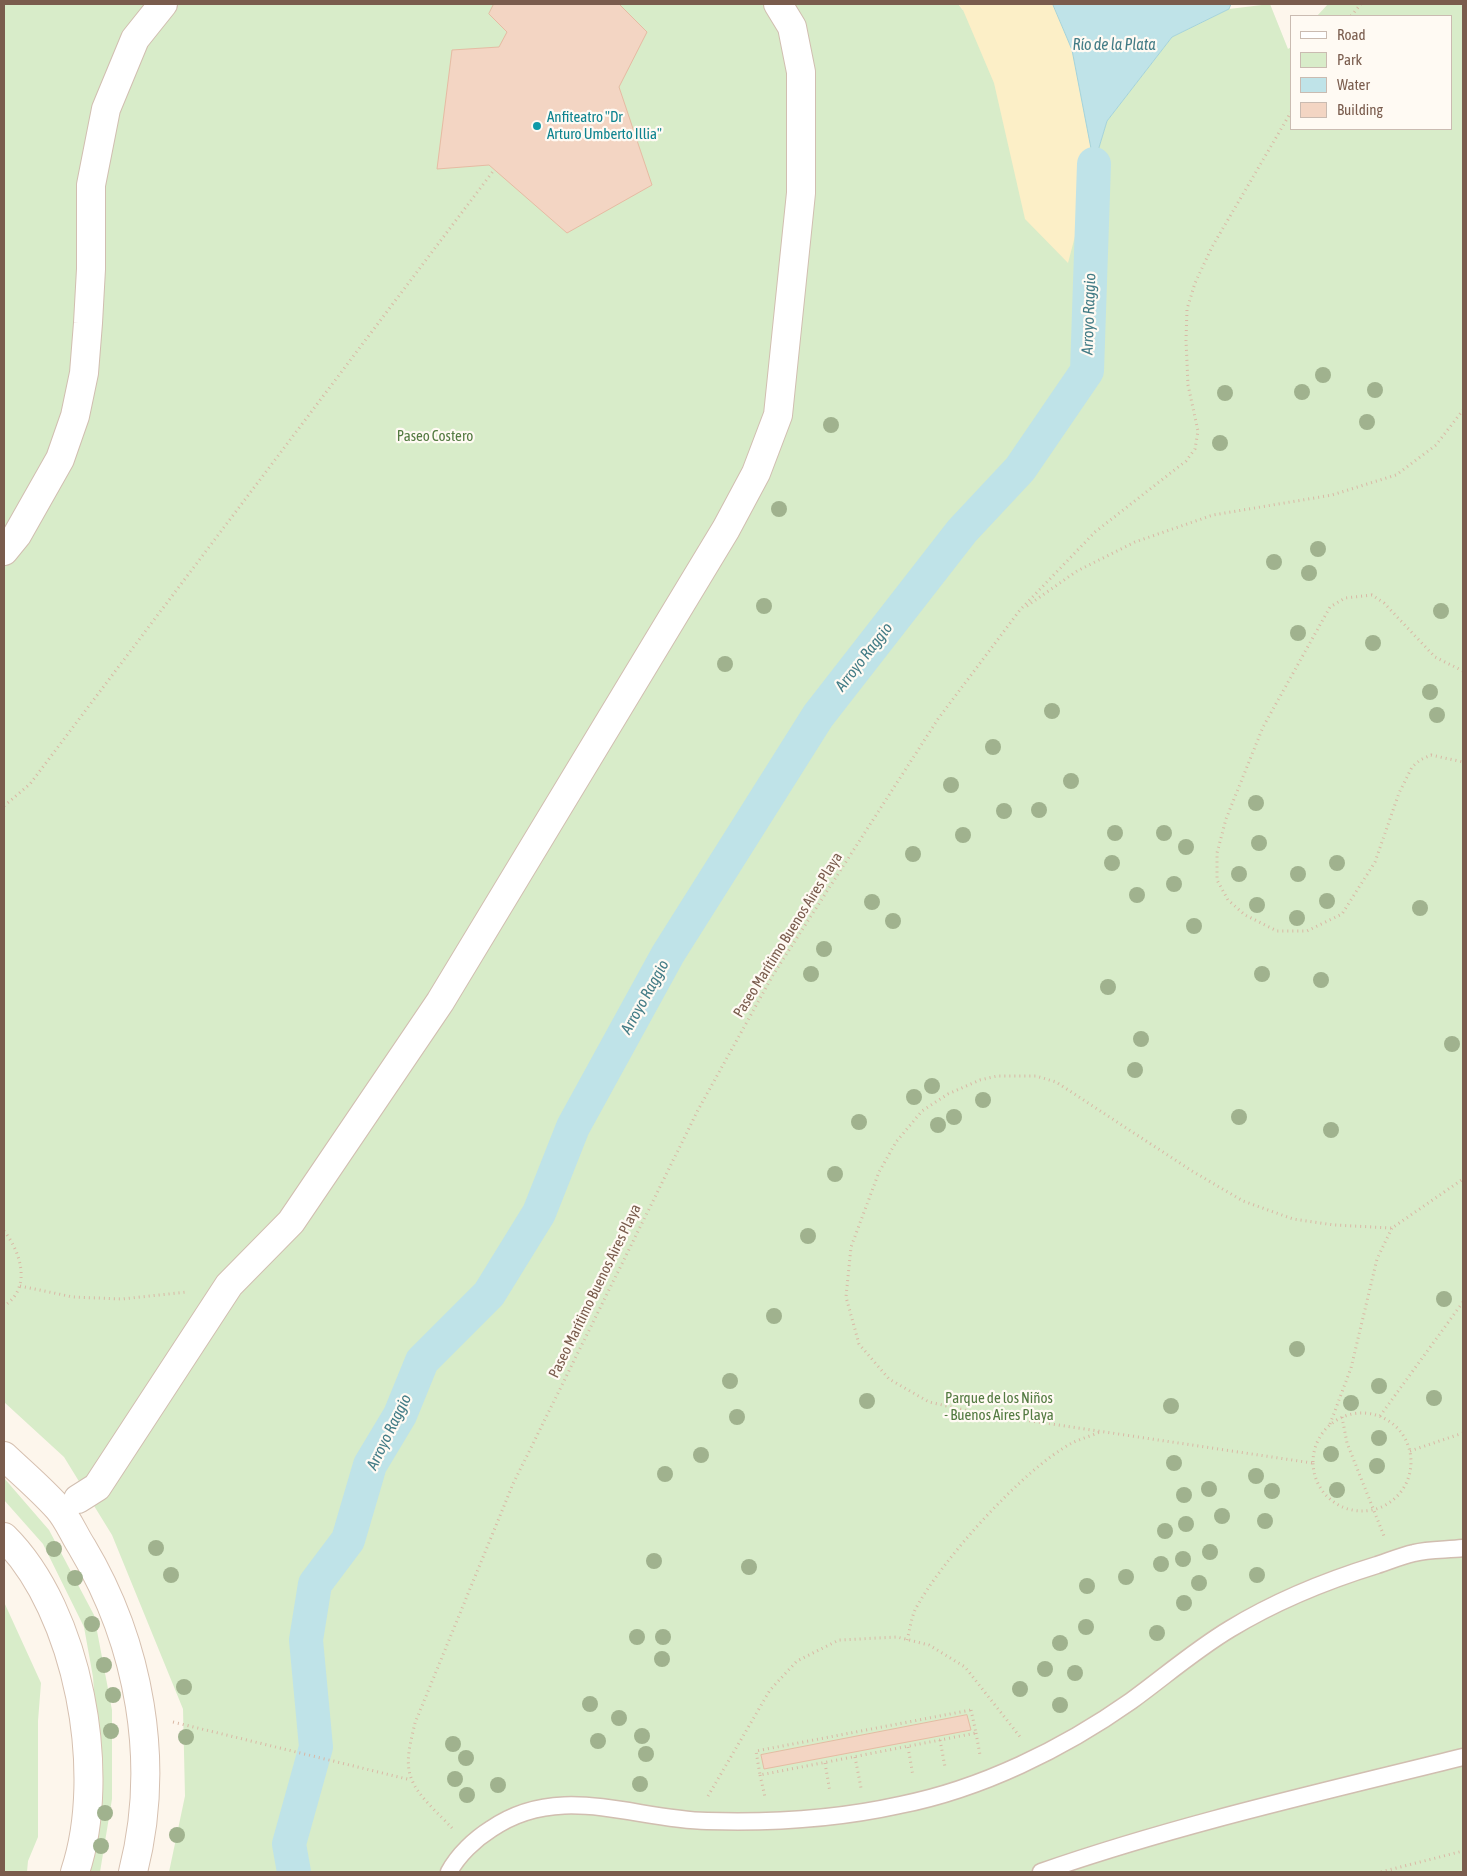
<!DOCTYPE html>
<meta charset="utf-8">
<style>
body{margin:0}
#map{position:relative;width:1467px;height:1876px;overflow:hidden;background:#fdf6ec;font-family:"Asap Condensed",sans-serif}
canvas{display:block}
.frame{position:absolute;inset:0;border:5px solid #7a5c4d;pointer-events:none}
.legend{position:absolute;left:1290px;top:15px;width:162px;height:115px;box-sizing:border-box;background:#fffaf3;border:1px solid #cabbb1;margin:0;padding:6px 9px;list-style:none;font-size:15px;color:#7a5c4d}
.legend li{display:flex;align-items:center;gap:10px;height:25px}
.legend b{width:25px;border:1px solid #cabbb1}
</style>
<div id="map">
<canvas width="1467" height="1876"></canvas>
<div class="frame"></div>
<ul class="legend">
<li><b style="height:6px;background:#fff"></b>Road</li>
<li><b style="height:14px;background:#d8ecc9"></b>Park</li>
<li><b style="height:14px;background:#bfe3e8"></b>Water</li>
<li><b style="height:14px;background:#f3d5c3"></b>Building</li>
</ul>
</div>
<script>
const context = document.querySelector('canvas').getContext('2d');
context.lineJoin = 'round';
function fillPath(path, color) {
  context.fillStyle = color;
  context.fill(path, 'evenodd');
}
function trace(path, color, width, dash) {
  context.strokeStyle = color;
  context.lineWidth = width;
  context.lineCap = dash ? 'butt' : 'round';
  context.setLineDash(dash || []);
  context.stroke(path);
}
function drawText(font, color, halo, rows, align = 'center') {
  context.font = font + ' "Asap Condensed",sans-serif';
  context.lineWidth = 4.5;
  context.setLineDash([]);
  context.textBaseline = 'middle';
  context.strokeStyle = halo;
  context.fillStyle = color;
  for (const [text, x, y, turn = 0] of rows) {
    context.save();
    context.translate(x, y);
    context.rotate((+turn || 0) * Math.PI / 180);
    context.textAlign = isNaN(turn) ? turn : align;
    if (halo) context.strokeText(text, 0, 0);
    context.fillText(text, 0, 0);
    context.restore();
  }
}
const green = new Path2D(`
 M 4,4 L 958,4 L 963,10 L 1053,4 L 1072,50 L 1094,163 L 1107,121 L 1172,37 L 1229,9 L 1270,4 L 1288,49 L 1291,47 L 1291,129 L 1451,129 L 1451,16 L 1317,16 L 1328,4 L 1463,4 L 1463,1872 L 169,1872 L 185,1796 L 183,1709 L 112,1535 L 64,1457 L 4,1402 Z
 M 4,1478 L 49,1530 L 94,1615 L 112,1710 L 112,1799 L 100,1872 L 85,1872 L 98,1749 L 93,1677 L 84,1627 L 43,1544 L 4,1500 Z
 M 4,1602 L 41,1683 L 38,1721 L 38,1837 L 28,1861 L 27,1872 L 4,1872 Z`);
const sand = new Path2D(`
 M 958,4 L 1053,4 L 1072,50 L 1094,164 L 1068,263 L 1025,219 L 994,83 L 963,10 Z`);
const water = new Path2D(`
 M 1053,4 L 1231,4 L 1229,9 L 1172,37 L 1107,121 L 1094,164 L 1072,50 Z`);
const canal = new Path2D(`
 M 294,1872 L 289,1844 L 316,1747 L 306,1640 L 315,1584 L 348,1540 L 370,1465 L 400,1415 L 422,1361 L 489,1294 L 539,1213 L 573,1127 L 668,954 L 818,716 L 962,531 L 1020,469 L 1087,371 L 1094,164`);
const building = new Path2D(`
 M 494,4 L 619,4 L 647,32 L 619,87 L 652,185 L 567,233 L 489,165 L 437,169 L 452,50 L 499,47 L 507,32 L 489,14 Z
 M 967,1715 L 971,1730 L 764,1769 L 761,1755 Z`);
const path = new Path2D(`
 M 1351,16 L 1361,4
 M 1027,606 L 1077,571 L 1135,542 L 1213,515 L 1332,495 L 1396,475 L 1436,445 L 1463,410
 M 1463,671 L 1435,657 L 1384,603 L 1372,595 L 1345,598 L 1330,607 L 1263,727 L 1226,819 L 1217,853 L 1217,880 L 1228,900 L 1245,915 L 1277,931 L 1307,931 L 1342,914 L 1375,862 L 1399,793 L 1412,767 L 1420,760 L 1431,755 L 1463,762
 M 4,806 L 30,784 L 494,170
 M 4,1231 C 21,1252 32,1288 4,1306
 M 20,1286 L 73,1297 L 122,1299 L 187,1292
 M1313 1462a49 49 0 1 1 98 0a49 49 0 1 1-98 0Z
 M 1380,1416 L 1463,1302
 M 1342,1417 L 1347,1443 L 1384,1536
 M 1330,1424 L 1351,1368 L 1377,1259 L 1392,1228
 M 1410,1451 L 1463,1433
 M 1312,1463 L 978,1413 L 929,1402 L 889,1379 L 859,1344 L 846,1297 L 851,1247 L 879,1172 L 896,1142 L 922,1111 L 948,1094 L 980,1080 L 997,1076 L 1036,1076 L 1056,1082 L 1192,1171 L 1243,1201 L 1293,1219 L 1334,1225 L 1392,1228 L 1463,1179
 M 907,1640 C 910,1630 911,1619 915,1610 C 940,1562 1023,1469 1072,1443 C 1080,1439 1091,1436 1100,1432
 M 971,1710 L 976,1733 L 760,1775 L 756,1751 Z
 M 173,1722 L 411,1780
 M 976,1733 L 980,1755
 M 940,1740 L 945,1767
 M 908,1747 L 913,1776
 M 855,1757 L 861,1788
 M 825,1763 L 830,1792
 M 760,1775 L 765,1797
 M 708,1796 L 770,1690 L 797,1661 L 839,1640 L 897,1637 L 929,1645 L 965,1667 L 1021,1738
 M 452,1828 C 440,1815 418,1796 412,1780 C 404,1763 411,1741 415,1723 L 513,1484 L 698,1110 L 773,975 L 938,719 L 1020,610 L 1095,532 L 1186,461 L 1195,449 L 1198,431 L 1188,385 L 1186,340 L 1187,309 L 1195,283 L 1212,247 L 1291,112
 M 1381,1872 L 1463,1851`);
const lane = new Path2D(`
 M 449,1872 C 458,1855 475,1839 491,1829 C 559,1782 632,1819 707,1821 C 771,1823 837,1819 900,1805 C 981,1789 1063,1749 1131,1701 C 1164,1677 1195,1650 1230,1629 C 1276,1601 1325,1581 1377,1565 C 1389,1561 1401,1556 1414,1553 C 1429,1549 1447,1550 1463,1548
 M 1041,1872 C 1179,1824 1322,1792 1463,1757`);
const street = new Path2D(`
 M 4,551 L 17,535 L 60,459 L 75,416 L 84,373 L 88,323 L 91,269 L 91,185 L 106,109 L 135,39 L 163,4
 M 78,1499 L 97,1487 L 229,1285 L 291,1222 L 440,1002 L 726,529 L 756,473 L 778,415 L 801,193 L 801,72 L 792,27 L 778,4`);
const secondary = new Path2D(`
 M 4,1456 C 22,1473 42,1490 58,1508 C 68,1519 74,1535 82,1547 C 140,1644 161,1763 133,1872
 M 4,1537 C 79,1611 108,1774 75,1872`);
const trees = [
 [1323,375],
 [1375,390],
 [1302,392],
 [1225,393],
 [1367,422],
 [831,425],
 [1220,443],
 [779,509],
 [1318,549],
 [1274,562],
 [1309,573],
 [764,606],
 [1441,611],
 [1298,633],
 [1373,643],
 [725,664],
 [1430,692],
 [1052,711],
 [1437,715],
 [993,747],
 [1071,781],
 [951,785],
 [1256,803],
 [1039,810],
 [1004,811],
 [1115,833],
 [1164,833],
 [963,835],
 [1259,843],
 [1186,847],
 [913,854],
 [1112,863],
 [1337,863],
 [1239,874],
 [1298,874],
 [1174,884],
 [1137,895],
 [1327,901],
 [872,902],
 [1257,905],
 [1420,908],
 [1297,918],
 [893,921],
 [1194,926],
 [824,949],
 [811,974],
 [1262,974],
 [1321,980],
 [1108,987],
 [1141,1039],
 [1452,1044],
 [1135,1070],
 [932,1086],
 [914,1097],
 [983,1100],
 [954,1117],
 [1239,1117],
 [859,1122],
 [938,1125],
 [1331,1130],
 [835,1174],
 [808,1236],
 [1444,1299],
 [774,1316],
 [1297,1349],
 [730,1381],
 [1379,1386],
 [1434,1398],
 [867,1401],
 [1351,1403],
 [1171,1406],
 [737,1417],
 [1379,1438],
 [1331,1454],
 [701,1455],
 [1174,1463],
 [1377,1466],
 [665,1474],
 [1256,1476],
 [1209,1489],
 [1337,1490],
 [1272,1491],
 [1184,1495],
 [1222,1516],
 [1265,1521],
 [1186,1524],
 [1165,1531],
 [156,1548],
 [54,1549],
 [1210,1552],
 [1183,1559],
 [654,1561],
 [1161,1564],
 [749,1567],
 [171,1575],
 [1257,1575],
 [1126,1577],
 [75,1578],
 [1199,1583],
 [1087,1586],
 [1184,1603],
 [92,1624],
 [1086,1627],
 [1157,1633],
 [637,1637],
 [663,1637],
 [1060,1643],
 [662,1659],
 [104,1665],
 [1045,1669],
 [1075,1673],
 [184,1687],
 [1020,1689],
 [113,1695],
 [590,1704],
 [1060,1705],
 [619,1718],
 [111,1731],
 [642,1736],
 [186,1737],
 [598,1741],
 [453,1744],
 [646,1754],
 [466,1758],
 [455,1779],
 [640,1784],
 [498,1785],
 [467,1795],
 [105,1813],
 [177,1835],
 [101,1846]
];
const markers = [
 [537,126,5,"#0f9aa8"]
];
const cultureNames = [
 ["Anfiteatro \"Dr",547,117],
 ["Arturo Umberto Illia\"",547,134]
];
const parkNames = [
 ["Paseo Costero",435,436],
 ["Parque de los Niños",999,1398],
 ["- Buenos Aires Playa",999,1415]
];
const streetNames = [
 ["Paseo Marítimo Buenos Aires Playa",788,935,-58],
 ["Paseo Marítimo Buenos Aires Playa",595,1291,-64]
];
const waterNames = [
 ["Río de la Plata",1114,45],
 ["Arroyo Raggio",1089,314,-88],
 ["Arroyo Raggio",864,657,-52],
 ["Arroyo Raggio",645,997,-61],
 ["Arroyo Raggio",389,1432,-64]
];
fillPath(green, '#d8ecc9');
fillPath(sand, '#fcefc7');
fillPath(water, '#bfe3e8');
trace(water, '#a5d3da', 1);
trace(canal, '#bfe3e8', 34);
fillPath(building, '#f3d5c3');
trace(building, '#e6bba3', 1);
trace(lane, '#d1beb0', 19);
trace(street, '#d1beb0', 30);
trace(secondary, '#d6c0b0', 30);
trace(path, '#d9b8a5', 3, [1, 4]);
trace(lane, '#fff', 16);
trace(street, '#fff', 28);
trace(secondary, '#fff', 28);
context.fillStyle = '#a0b28e';
for (const [x, y] of trees) {
  context.beginPath();
  context.arc(x, y, 8, 0, 2 * Math.PI);
  context.fill();
}
for (const [x, y, r, color] of markers) {
  const dot = new Path2D();
  dot.arc(x, y, r, 0, 2 * Math.PI);
  context.fillStyle = color;
  context.fill(dot);
  trace(dot, '#fffaf3', 2);
}
drawText('15px', '#0d838f', '#fffaf3', cultureNames, 'left');
drawText('15px', '#537a41', '#fffaf3', parkNames);
drawText('15px', '#7a5c4d', '#fffaf3', streetNames);
drawText('italic 16px', '#437c86', '#fffaf3', waterNames);
</script>
